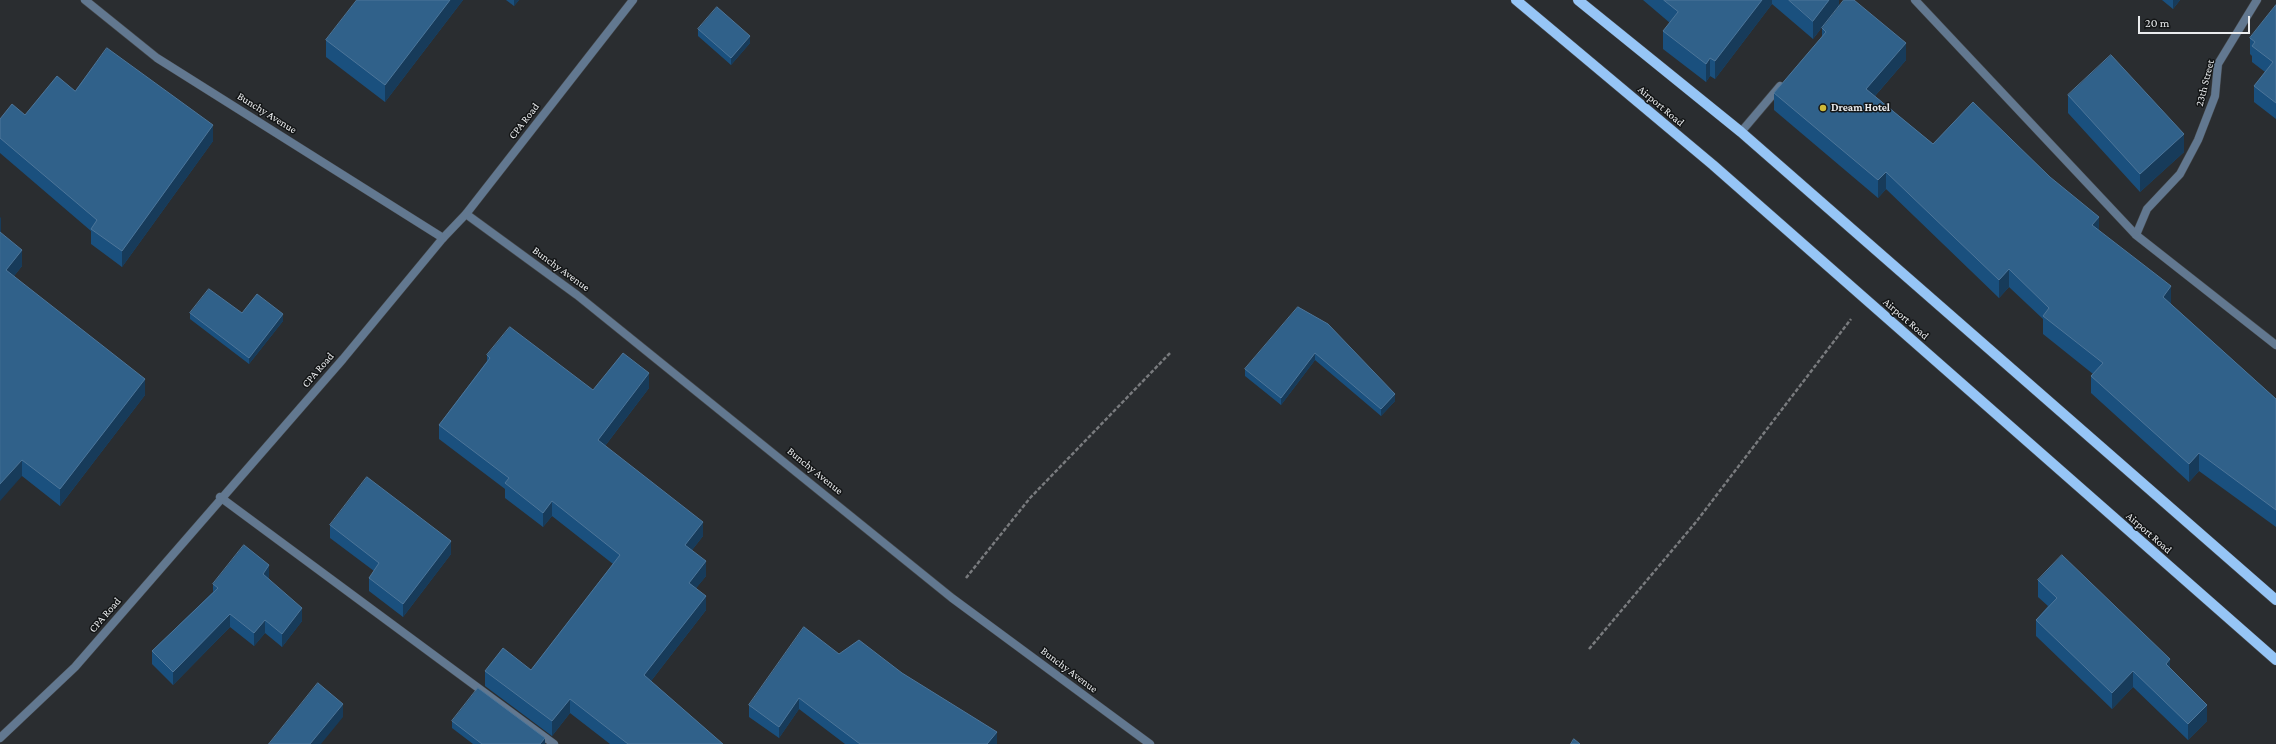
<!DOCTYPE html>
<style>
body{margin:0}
#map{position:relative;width:2276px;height:744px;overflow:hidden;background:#2a2d30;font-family:"Crimson Pro",serif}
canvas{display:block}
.scale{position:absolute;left:2138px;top:16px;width:112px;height:18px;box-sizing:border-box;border:2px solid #eaecee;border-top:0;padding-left:5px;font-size:12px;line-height:14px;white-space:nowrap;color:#eaecee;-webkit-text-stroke:3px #131516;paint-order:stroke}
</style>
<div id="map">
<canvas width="2276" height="744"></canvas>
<div class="scale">20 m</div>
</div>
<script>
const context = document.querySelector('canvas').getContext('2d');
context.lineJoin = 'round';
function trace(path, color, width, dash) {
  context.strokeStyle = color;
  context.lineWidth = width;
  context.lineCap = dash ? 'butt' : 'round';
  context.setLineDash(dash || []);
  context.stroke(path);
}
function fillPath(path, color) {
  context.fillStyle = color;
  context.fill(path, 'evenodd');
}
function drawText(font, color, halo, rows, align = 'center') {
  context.font = font + ' "Crimson Pro",serif';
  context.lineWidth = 3;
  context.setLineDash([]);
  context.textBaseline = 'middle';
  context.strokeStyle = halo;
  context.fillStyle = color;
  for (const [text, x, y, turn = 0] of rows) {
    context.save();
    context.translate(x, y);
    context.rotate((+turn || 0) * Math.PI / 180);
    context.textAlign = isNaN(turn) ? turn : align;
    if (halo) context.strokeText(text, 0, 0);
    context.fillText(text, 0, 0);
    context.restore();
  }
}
const path = new Path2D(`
 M 966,578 L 1030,498 L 1171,352
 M 1589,649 L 1696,522 L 1851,319`);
const minor = new Path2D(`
 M 85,0 L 157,58 L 443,238
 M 1915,0 L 2136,235 L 2276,345
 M 1741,132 L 1780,86
 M 466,214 L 577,295 L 952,598 L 1150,744
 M 2136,235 L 2147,209 L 2180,174 L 2198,140 L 2215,96 L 2218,64 L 2257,0
 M 220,497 L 554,744`);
const tertiary = new Path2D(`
 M 0,738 L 75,667 L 343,359 L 443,238 L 466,214 L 633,0`);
const primary = new Path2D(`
 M 1516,0 L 1713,165 L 2276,660
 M 1578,0 L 1741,132 L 2276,600`);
const wall = new Path2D(`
 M 357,0 L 463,0 L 385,102 L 326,57 L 326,40 Z
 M 506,0 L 519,0 L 514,6 Z
 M 1643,0 L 1839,0 L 1839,5 L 1813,39 L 1772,4 L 1715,79 L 1710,76 L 1706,82 L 1663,49 L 1663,31 L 1670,23 Z
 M 2162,0 L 2180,0 L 2173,9 Z
 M 2276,5 L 2276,119 L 2254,102 L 2254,86 L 2265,72 L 2252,62 L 2252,56 L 2250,54 L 2250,38 Z
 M 1822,28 L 1906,60 L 1875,96 L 1933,144 L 2099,231 L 2171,303 L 2171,304 L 2276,399 L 2276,527 L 2199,471 L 2189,482 L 2091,393 L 2091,376 L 2093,374 L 2043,334 L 2043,319 L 2009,287 L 1999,298 L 1886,189 L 1878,198 L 1774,110 L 1774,93 L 1822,37 Z
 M 698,29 L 750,43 L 731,65 L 698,36 Z
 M 75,91 L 213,141 L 122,267 L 91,244 L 91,231 L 0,153 L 0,119 L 25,115 Z
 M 2068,95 L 2184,152 L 2140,192 L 2068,113 Z
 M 1,233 L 22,266 L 14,276 L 145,395 L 60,506 L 22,476 Z
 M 1298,307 L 1395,401 L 1381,416 L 1315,360 L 1281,405 L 1245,376 L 1245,369 Z
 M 190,313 L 242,313 L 283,321 L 249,364 L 190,319 Z
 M 487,355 L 593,390 L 649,388 L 605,446 L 703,536 L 692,550 L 706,576 L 696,588 L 706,610 L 651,681 L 723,744 L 610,744 L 570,713 L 552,736 L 485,686 L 485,671 L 531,670 L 613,564 L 552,516 L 543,527 L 505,498 L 505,489 L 439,439 L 439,425 L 487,361 Z
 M 330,525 L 451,554 L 403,617 L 369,591 L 369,578 L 374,571 L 330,538 Z
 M 269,578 L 269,579 L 302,621 L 282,647 L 265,633 L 254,646 L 230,627 L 173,685 L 152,664 L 152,651 L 213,592 L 213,584 Z
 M 2038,580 L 2170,668 L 2207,721 L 2188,740 L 2133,687 L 2112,709 L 2036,636 L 2036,620 L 2048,606 L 2038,597 Z
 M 839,654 L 902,673 L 997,744 L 845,744 L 799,709 L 779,738 L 749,717 L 749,705 Z
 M 452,721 L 545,744 L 473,744 L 452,728 Z`);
const shadedWall = new Path2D(`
 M 450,0 L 463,0 L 385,102 L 385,85 Z
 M 514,0 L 519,0 L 514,6 Z
 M 1762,0 L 1772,0 L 1772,4 L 1715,79 L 1715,61 Z
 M 1829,0 L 1839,0 L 1839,5 L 1813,39 L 1813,21 Z
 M 2173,0 L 2180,0 L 2173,9 Z
 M 750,36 L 750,43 L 731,65 L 731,58 Z
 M 1906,43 L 1906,60 L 1866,106 L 1866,89 Z
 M 1710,58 L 1710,76 L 1706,82 L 1706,64 Z
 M 213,125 L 213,141 L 122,267 L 122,251 Z
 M 2184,134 L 2184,152 L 2140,192 L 2140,174 Z
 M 1886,172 L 1886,189 L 1878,198 L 1878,180 Z
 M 1,217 L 1,233 L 0,235 L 0,218 Z
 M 2099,217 L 2099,234 L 2092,225 Z
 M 22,250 L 22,266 L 6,286 L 6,270 Z
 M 2009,269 L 2009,287 L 1999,298 L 1999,280 Z
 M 2171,286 L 2171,303 L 2163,314 L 2163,297 Z
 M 283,314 L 283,321 L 249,364 L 249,358 Z
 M 1315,353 L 1315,360 L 1281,405 L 1281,398 Z
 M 649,373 L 649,388 L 598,455 L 598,440 Z
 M 145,379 L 145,395 L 60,506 L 60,489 Z
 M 1395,394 L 1395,401 L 1381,416 L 1381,409 Z
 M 2199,453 L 2199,471 L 2189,482 L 2189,464 Z
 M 22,460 L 22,476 L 0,501 L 0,484 Z
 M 552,501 L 552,516 L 543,527 L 543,513 Z
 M 703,522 L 703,536 L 685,559 L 685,545 Z
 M 451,541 L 451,554 L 403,617 L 403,604 Z
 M 706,561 L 706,576 L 689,597 L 689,583 Z
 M 269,565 L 269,578 L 263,587 L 263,574 Z
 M 706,596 L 706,610 L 644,690 L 644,675 Z
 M 302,608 L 302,621 L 282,647 L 282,634 Z
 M 230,614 L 230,627 L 173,685 L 173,672 Z
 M 265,620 L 265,633 L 254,646 L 254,633 Z
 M 2170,659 L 2170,675 L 2166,664 Z
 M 2133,671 L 2133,687 L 2112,709 L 2112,693 Z
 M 799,698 L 799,709 L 779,738 L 779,727 Z
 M 570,699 L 570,713 L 552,736 L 552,721 Z
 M 343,704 L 343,717 L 321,744 L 310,744 Z
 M 2207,705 L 2207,721 L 2188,740 L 2188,724 Z
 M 997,732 L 997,744 L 987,744 Z
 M 545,738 L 545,744 L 540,744 Z`);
const building = new Path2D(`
 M 357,0 L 450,0 L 385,85 L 326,40 Z
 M 1664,0 L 1762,0 L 1715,61 L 1710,58 L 1706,64 L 1663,31 L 1678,12 Z
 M 1789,0 L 1829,0 L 1813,21 Z
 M 1844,0 L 1854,0 L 1906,43 L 1866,89 L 1933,144 L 1973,102 L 2050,177 L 2099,217 L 2092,225 L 2171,286 L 2163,297 L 2276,399 L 2276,510 L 2199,453 L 2189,464 L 2091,376 L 2103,363 L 2043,316 L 2049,308 L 2009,269 L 1999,280 L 1886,172 L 1878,180 L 1774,93 L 1826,32 L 1822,28 Z
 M 2276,5 L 2276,103 L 2254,86 L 2273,62 L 2252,46 L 2255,42 L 2250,38 Z
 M 717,7 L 750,36 L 731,58 L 698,29 Z
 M 107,48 L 213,125 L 122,251 L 91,229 L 97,220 L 0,138 L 0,119 L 12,104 L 25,115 L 57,76 L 75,91 Z
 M 2111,55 L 2184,134 L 2140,174 L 2068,95 Z
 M 0,232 L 22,250 L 6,270 L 145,379 L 60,489 L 22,460 L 0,484 Z
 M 209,289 L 242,313 L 257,294 L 283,314 L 249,358 L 190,313 Z
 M 1298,307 L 1328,324 L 1395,394 L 1381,409 L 1315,353 L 1281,398 L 1245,369 Z
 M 510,327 L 593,390 L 623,353 L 649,373 L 598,440 L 703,522 L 685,545 L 706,561 L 689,583 L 706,596 L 644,675 L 723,744 L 628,744 L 570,699 L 552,721 L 485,671 L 503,648 L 531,670 L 620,555 L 552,501 L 543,513 L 505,483 L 509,478 L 439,425 L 490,358 L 487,355 Z
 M 367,477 L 451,541 L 403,604 L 369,578 L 379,563 L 330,525 Z
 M 244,545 L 269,565 L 263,574 L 302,608 L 282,634 L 265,620 L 254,633 L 230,614 L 173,672 L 152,651 L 218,588 L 213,584 Z
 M 2062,555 L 2170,659 L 2166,664 L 2207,705 L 2188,724 L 2133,671 L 2112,693 L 2036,620 L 2057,598 L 2038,580 Z
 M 804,627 L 839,654 L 859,640 L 902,673 L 997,732 L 987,744 L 860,744 L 799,698 L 779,727 L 749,705 Z
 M 318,683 L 343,704 L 310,744 L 269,744 Z
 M 478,688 L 545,738 L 540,744 L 482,744 L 452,721 Z
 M 1574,739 L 1580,744 L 1571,744 Z`);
const markers = [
 [1823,108,4,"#cdb938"]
];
const streetNames = [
 ["23th Street",2205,83,-76],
 ["Airport Road",1661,106,40],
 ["Bunchy Avenue",267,113,32],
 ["CPA Road",524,121,-52],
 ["Bunchy Avenue",561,269,36],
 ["Airport Road",1906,319,41],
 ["CPA Road",318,370,-49],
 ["Bunchy Avenue",815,471,39],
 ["Airport Road",2149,533,41],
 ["CPA Road",105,615,-49],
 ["Bunchy Avenue",1069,670,37]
];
const poiNames = [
 ["Dream Hotel",1831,108]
];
trace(minor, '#45484b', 9);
trace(tertiary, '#45484b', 9);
trace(primary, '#45484b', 11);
trace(path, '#797b7e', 2.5, [4, 2]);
trace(minor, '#627890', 8);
trace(tertiary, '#627890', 8);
trace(primary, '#96c5f6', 10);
fillPath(wall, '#1a507e');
fillPath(shadedWall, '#173b5a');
fillPath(building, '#30618a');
trace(building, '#4d769a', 1);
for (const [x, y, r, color] of markers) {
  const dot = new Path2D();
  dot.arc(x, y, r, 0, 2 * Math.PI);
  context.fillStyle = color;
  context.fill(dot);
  trace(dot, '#131516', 1.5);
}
drawText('11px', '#eaecee', '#131516', streetNames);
drawText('bold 11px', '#eaecee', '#131516', poiNames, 'left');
</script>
